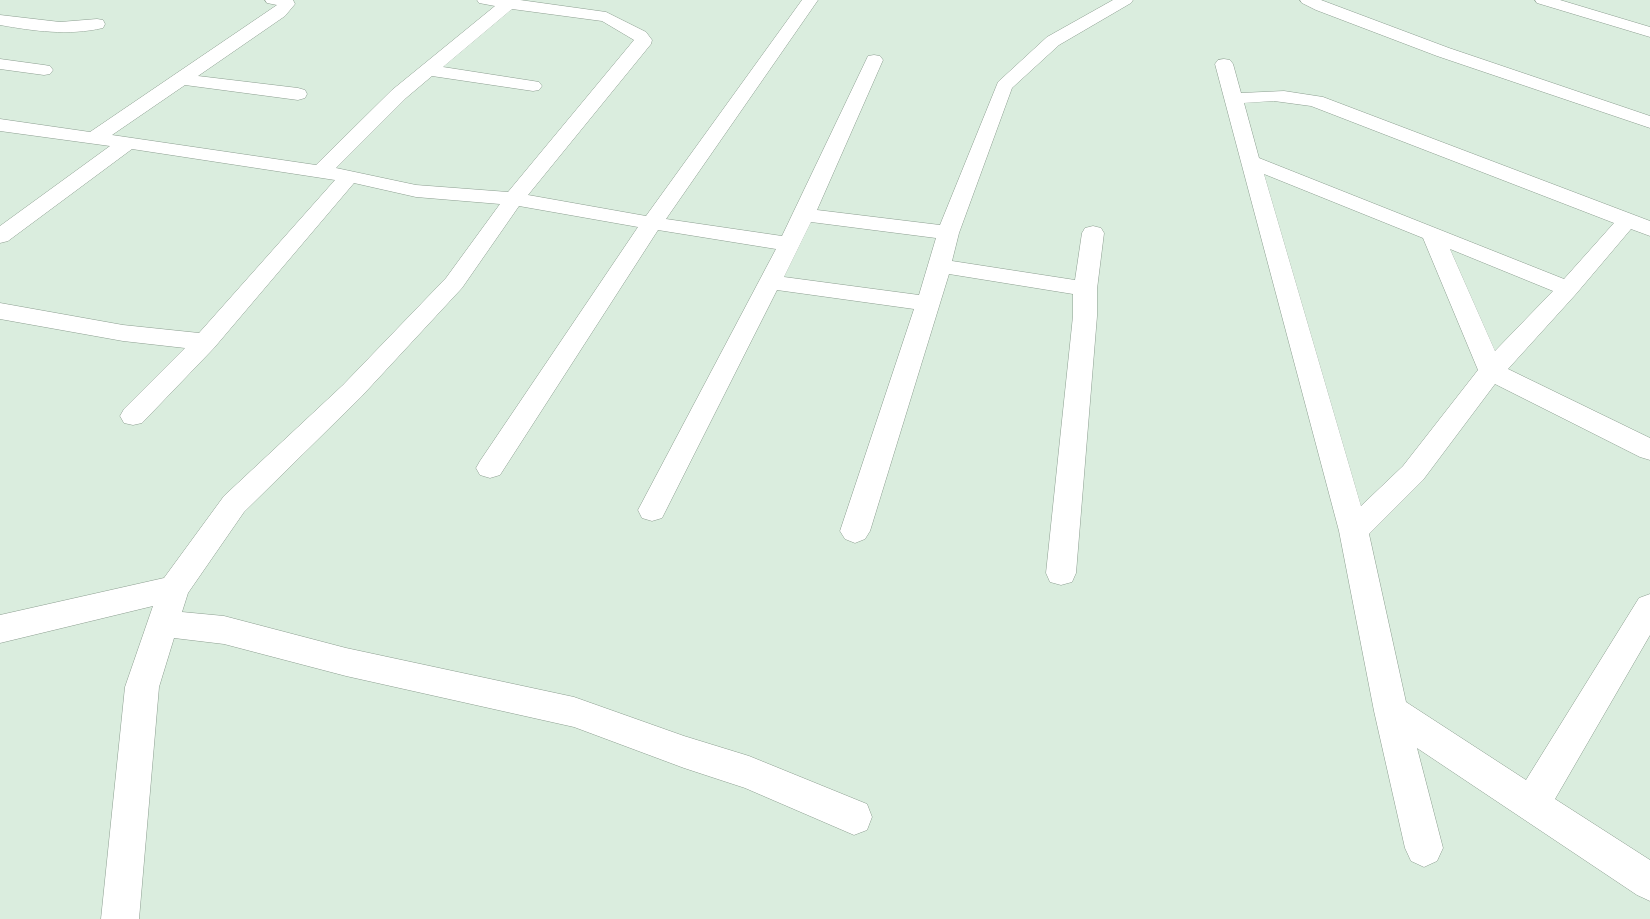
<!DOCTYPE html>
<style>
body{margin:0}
canvas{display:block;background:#daedde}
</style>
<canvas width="1650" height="919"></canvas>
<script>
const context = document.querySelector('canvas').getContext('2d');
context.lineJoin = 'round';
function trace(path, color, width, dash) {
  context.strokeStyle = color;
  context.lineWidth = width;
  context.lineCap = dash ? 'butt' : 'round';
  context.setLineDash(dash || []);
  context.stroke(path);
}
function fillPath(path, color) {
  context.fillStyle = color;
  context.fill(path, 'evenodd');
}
const minor = new Path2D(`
 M 265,0 L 293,0 L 295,4 L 285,16 L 198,76 L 298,88 L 305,90 L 307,94 L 305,98 L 298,100 L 185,85 L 112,135 L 316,165 L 392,90 L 495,6 L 479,3 L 477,0 L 520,0 L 606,12 L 646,32 L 652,40 L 651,44 L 528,195 L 646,216 L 802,0 L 818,0 L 666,219 L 782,236 L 868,56 L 874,55 L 880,56 L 883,60 L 817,210 L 940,225 L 998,82 L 1047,37 L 1113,0 L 1133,0 L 1131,3 L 1059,45 L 1012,88 L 959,233 L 952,261 L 1075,280 L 1082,233 L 1085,228 L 1093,226 L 1101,228 L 1104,233 L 1097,289 L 1097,316 L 1076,573 L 1072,582 L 1061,585 L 1050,582 L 1046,573 L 1073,316 L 1073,294 L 949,274 L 870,531 L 865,539 L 855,543 L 845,539 L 840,531 L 914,309 L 777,290 L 662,518 L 652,521 L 642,518 L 638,510 L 776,249 L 658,230 L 500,475 L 490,478 L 480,475 L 476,468 L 480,461 L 638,227 L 519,206 L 462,288 L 361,397 L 244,512 L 188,593 L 182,612 L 224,616 L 346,648 L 574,697 L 684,736 L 749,756 L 867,804 L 872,817 L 867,830 L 854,835 L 745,788 L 684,768 L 574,727 L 346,676 L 224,644 L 174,638 L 159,687 L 139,919 L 101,919 L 125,687 L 153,606 L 0,643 L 0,615 L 164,578 L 224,496 L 343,385 L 446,278 L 500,204 L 416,197 L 354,183 L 214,348 L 142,423 L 133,425 L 124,423 L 120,416 L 124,409 L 185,348 L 123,341 L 0,319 L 0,303 L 123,325 L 199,333 L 335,180 L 132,149 L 8,241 L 0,243 L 0,226 L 110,146 L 0,131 L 0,119 L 90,132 L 277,5 L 267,3 ZM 512,9 L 602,21 L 634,40 L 508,192 L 416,185 L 336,168 L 406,98 L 432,76 L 533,91 L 539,90 L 542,86 L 539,82 L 533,81 L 443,67 ZM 811,222 L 936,238 L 919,295 L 784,277 Z
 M 1300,0 L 1321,0 L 1449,48 L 1650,116 L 1650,128 L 1437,56 L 1316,10 L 1302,3 Z
 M 1535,0 L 1560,0 L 1650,27 L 1650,37 L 1537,3 Z
 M 0,15 L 60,22 L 97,19 L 103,20 L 105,24 L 103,28 C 68,36 34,31 0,25 Z
 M 0,59 L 44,65 L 50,66 L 53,70 L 50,74 L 44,75 L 0,69 Z
 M 1224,59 L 1230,60 L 1233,64 L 1241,93 L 1284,91 L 1323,97 L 1650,221 L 1650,236 L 1631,229 L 1576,294 L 1508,369 L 1650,438 L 1650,460 L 1640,457 L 1495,384 L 1423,480 L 1369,534 L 1406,702 L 1526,780 L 1639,598 L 1650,594 L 1650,635 L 1555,799 L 1650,860 L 1650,901 L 1637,895 L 1417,748 L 1443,848 L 1437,861 L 1424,867 L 1411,861 L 1405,848 L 1374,711 L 1339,531 L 1215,64 L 1218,60 ZM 1274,101 L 1311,106 L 1614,223 L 1564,279 L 1259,158 L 1244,103 ZM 1264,174 L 1423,238 L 1478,370 L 1403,466 L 1361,506 ZM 1450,249 L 1553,291 L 1495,351 Z`);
trace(minor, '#8c9e90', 1);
fillPath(minor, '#fff');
</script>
